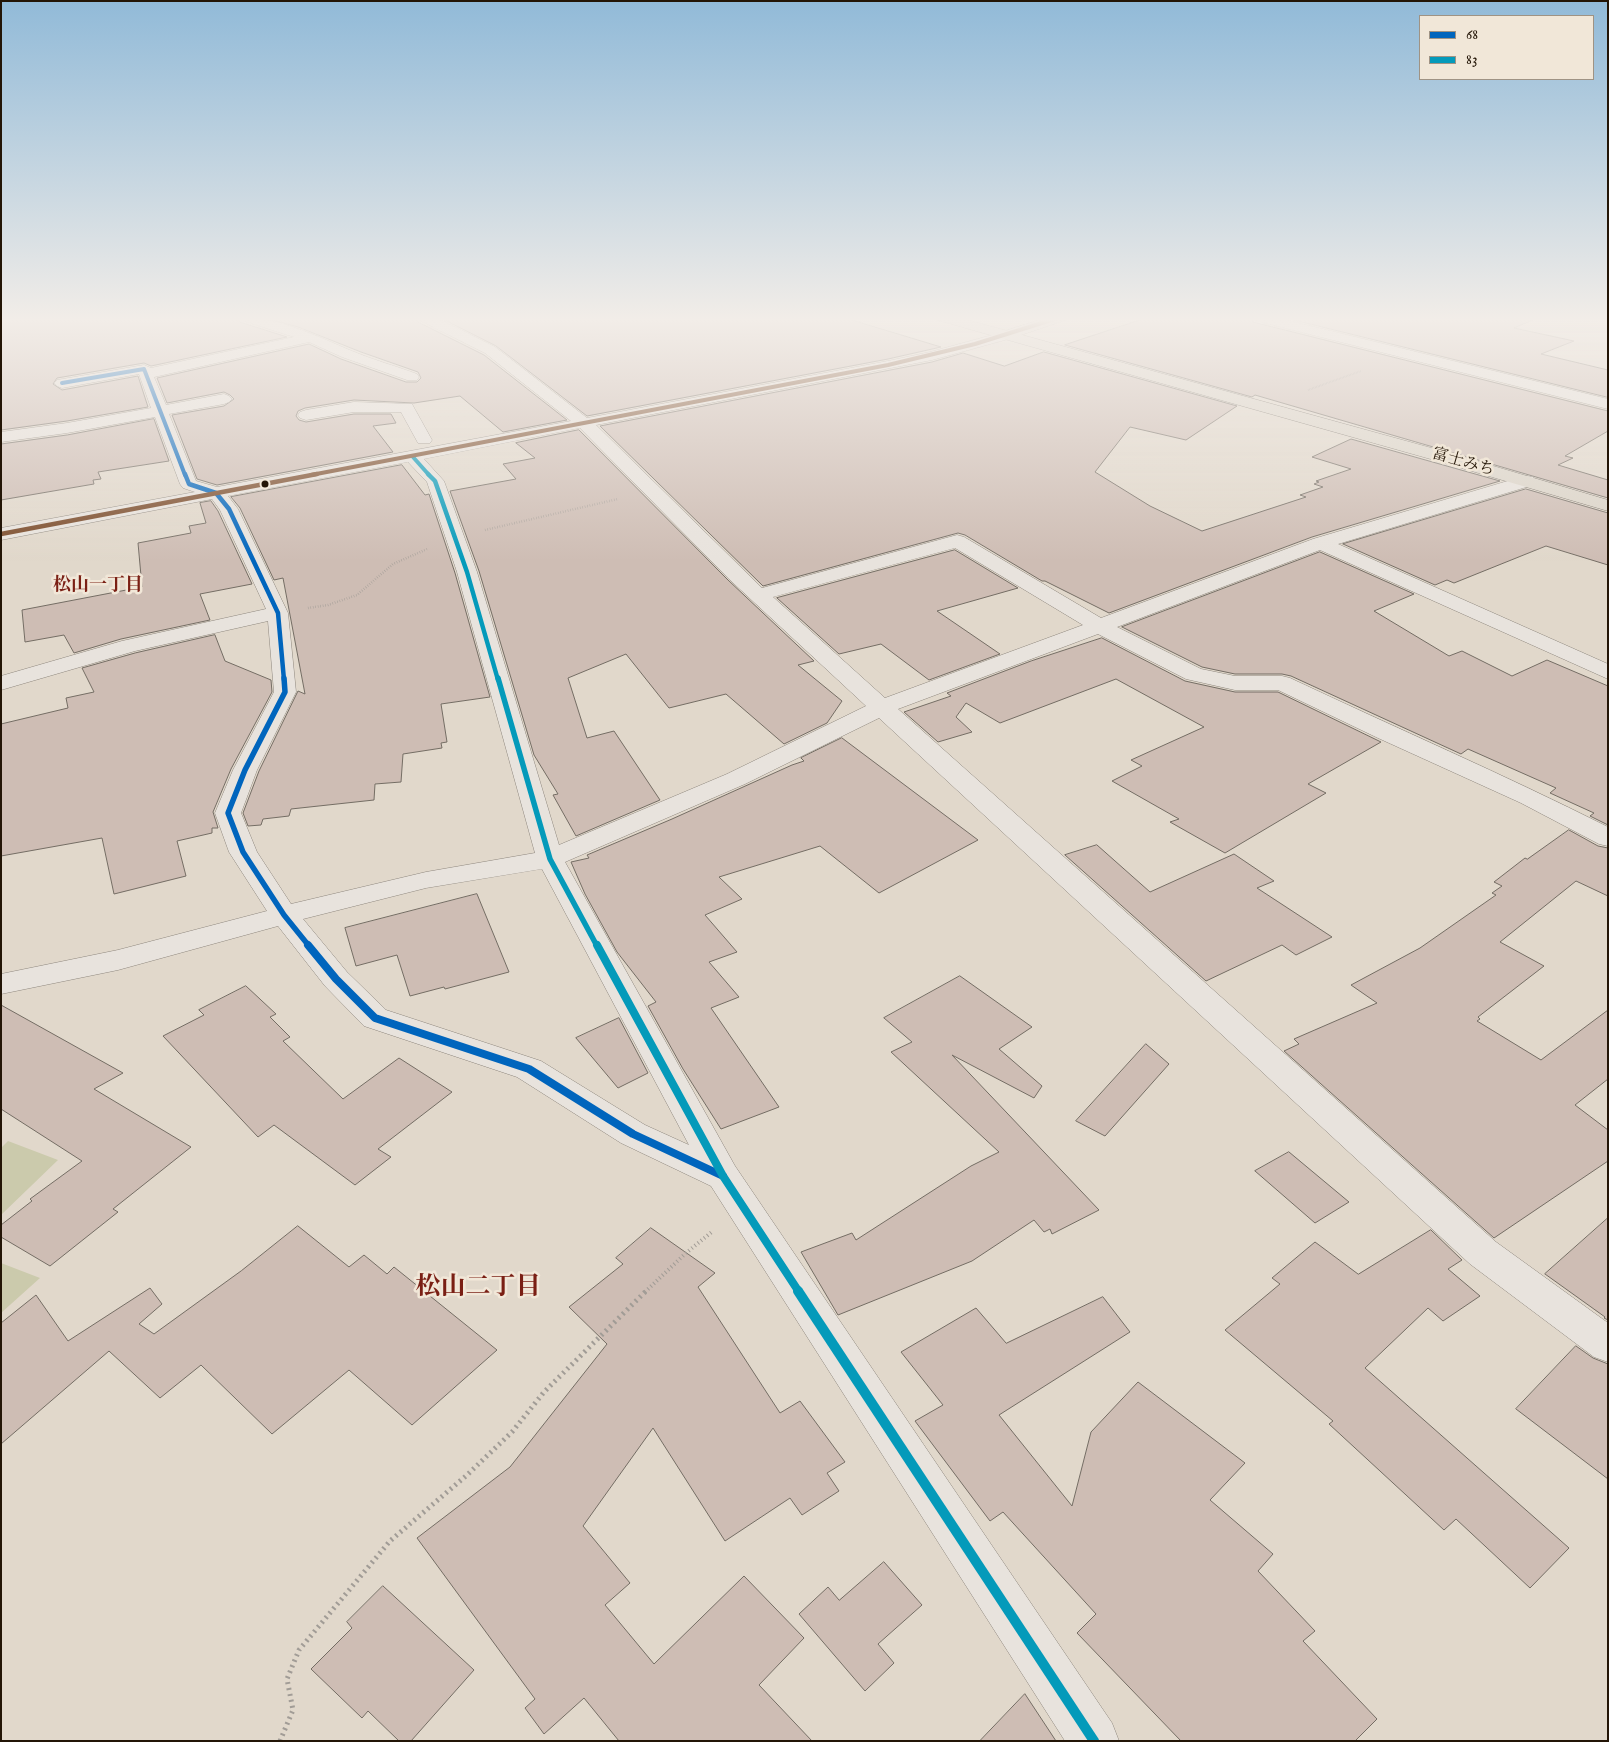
<!DOCTYPE html>
<meta charset="utf-8">
<style>
body{margin:0}
#map{position:relative;width:1609px;height:1742px;overflow:hidden;background:#e1d8cb;font-family:"IM FELL English",serif}
canvas{display:block}
.frame{position:absolute;inset:0;border:2px solid #231506;pointer-events:none}
.legend{position:absolute;left:1419px;top:15px;width:175px;height:65px;box-sizing:border-box;background:#f1e7d8;border:1px solid #9f9384;margin:0;padding:6px 9px;list-style:none;font-size:15px;color:#231506}
.legend li{display:flex;align-items:center;gap:10px;height:25px}
.legend b{width:25px;border:1px solid #9f9384}
</style>
<div id="map">
<canvas width="1609" height="1742"></canvas>
<div class="frame"></div>
<ul class="legend">
<li><b style="height:6px;background:#0065bd"></b>68</li>
<li><b style="height:6px;background:#049aba"></b>83</li>
</ul>
</div>
<script>
const context = document.querySelector('canvas').getContext('2d');
context.lineJoin = 'round';
function fillPath(path, color) {
  context.fillStyle = color;
  context.fill(path, 'evenodd');
}
function trace(path, color, width, dash) {
  context.strokeStyle = color;
  context.lineWidth = width;
  context.lineCap = dash ? 'butt' : 'round';
  context.setLineDash(dash || []);
  context.stroke(path);
}
function drawText(font, color, halo, rows, align = 'center') {
  context.font = font + ' "IM FELL English","Noto Serif JP",serif';
  context.lineWidth = 5;
  context.setLineDash([]);
  context.textBaseline = 'middle';
  context.strokeStyle = halo;
  context.fillStyle = color;
  for (const [text, x, y, turn = 0] of rows) {
    context.save();
    context.translate(x, y);
    context.rotate((+turn || 0) * Math.PI / 180);
    context.textAlign = isNaN(turn) ? turn : align;
    if (halo) context.strokeText(text, 0, 0);
    context.fillText(text, 0, 0);
    context.restore();
  }
}
const green = new Path2D(`
 M 8,1141 L 58,1160 L 1,1215 L 1,1148 Z
 M 1,1263 L 40,1278 L 1,1313 Z`);
const building = new Path2D(`
 M 1,317 L 237,317 L 240,322 L 287,337 L 151,366 L 144,363 L 57,378 L 53,384 L 62,390 L 138,376 L 148,407 L 67,421 L 1,430 Z
 M 261,317 L 415,317 L 418,322 L 484,355 L 567,420 L 503,432 L 460,396 L 414,403 L 354,400 L 305,408 L 298,411 L 296,416 L 299,420 L 306,422 L 354,414 L 391,414 L 396,423 L 373,426 L 393,452 L 217,485 L 197,479 L 172,415 L 224,406 L 234,399 L 230,395 L 224,392 L 167,403 L 157,378 L 309,344 L 341,359 L 406,382 L 417,382 L 421,378 L 418,372 L 361,352 L 298,327 Z
 M 439,317 L 842,317 L 941,347 L 888,359 L 587,416 L 496,346 Z
 M 1149,317 L 1249,317 L 1253,322 L 1608,411 L 1608,431 L 1565,456 L 1573,458 L 1558,465 L 1608,480 L 1608,498 L 1255,395 L 1252,397 L 1065,345 Z
 M 1282,317 L 1540,317 L 1514,328 L 1574,341 L 1541,354 L 1608,370 L 1608,397 Z
 M 1044,352 L 1237,406 L 1186,440 L 1130,427 L 1095,472 L 1150,506 L 1202,531 L 1306,497 L 1300,495 L 1323,487 L 1314,484 L 1319,482 L 1316,481 L 1351,469 L 1312,457 L 1351,439 L 1500,481 L 1312,537 L 1109,613 L 1045,581 L 1042,581 L 965,535 L 958,533 L 763,586 L 600,426 L 932,362 L 963,353 L 1004,366 Z
 M 154,419 L 169,461 L 98,472 L 101,479 L 93,480 L 94,484 L 1,500 L 1,444 L 67,435 Z
 M 579,430 L 728,580 L 814,661 L 798,665 L 842,701 L 827,723 L 784,744 L 726,694 L 669,708 L 626,654 L 568,678 L 587,738 L 614,731 L 660,800 L 576,836 L 553,795 L 558,794 L 534,755 L 479,571 L 450,491 L 516,479 L 503,464 L 535,458 L 516,443 Z
 M 402,465 L 425,495 L 429,494 L 455,573 L 490,697 L 441,704 L 447,742 L 441,743 L 442,748 L 403,754 L 401,782 L 375,784 L 374,800 L 291,809 L 289,816 L 263,819 L 261,825 L 248,826 L 243,813 L 259,771 L 298,691 L 305,694 L 283,578 L 274,580 L 240,508 L 231,497 Z
 M 1526,489 L 1608,513 L 1608,565 L 1546,546 L 1454,583 L 1447,580 L 1435,585 L 1343,544 Z
 M 211,501 L 218,511 L 252,584 L 200,594 L 210,620 L 121,639 L 74,653 L 64,635 L 25,642 L 22,610 L 142,587 L 138,543 L 191,533 L 189,526 L 206,523 L 200,503 Z
 M 955,550 L 1018,588 L 937,611 L 1000,654 L 929,680 L 881,644 L 839,654 L 777,598 Z
 M 1320,552 L 1414,594 L 1374,611 L 1449,656 L 1462,651 L 1512,676 L 1547,660 L 1608,686 L 1608,825 L 1590,816 L 1594,813 L 1550,793 L 1556,788 L 1468,749 L 1461,754 L 1291,676 L 1282,674 L 1235,674 L 1202,667 L 1122,627 Z
 M 215,635 L 225,661 L 271,680 L 272,692 L 231,769 L 213,812 L 218,828 L 212,828 L 212,833 L 177,841 L 186,876 L 114,894 L 102,838 L 1,856 L 1,724 L 68,708 L 66,698 L 94,692 L 82,668 L 135,653 Z
 M 1102,638 L 1185,681 L 1235,692 L 1278,692 L 1381,742 L 1308,784 L 1326,793 L 1225,853 L 1170,822 L 1179,819 L 1112,781 L 1142,766 L 1131,760 L 1204,727 L 1116,679 L 1000,723 L 966,703 L 956,717 L 972,732 L 938,742 L 904,712 L 951,696 L 947,693 L 1031,661 Z
 M 842,738 L 978,840 L 879,893 L 820,846 L 719,877 L 742,899 L 705,915 L 737,952 L 709,962 L 739,997 L 711,1008 L 779,1107 L 721,1129 L 683,1069 L 648,1006 L 656,1002 L 617,952 L 585,894 L 571,862 L 589,858 L 587,855 L 672,819 L 792,765 L 804,761 L 801,758 Z
 M 1569,830 L 1598,846 L 1608,848 L 1608,896 L 1576,881 L 1500,942 L 1544,966 L 1478,1017 L 1480,1019 L 1477,1021 L 1541,1060 L 1608,1010 L 1608,1079 L 1575,1105 L 1608,1130 L 1608,1161 L 1494,1238 L 1284,1051 L 1299,1044 L 1294,1039 L 1377,1003 L 1351,985 L 1420,948 L 1496,895 L 1492,893 L 1502,886 L 1494,882 L 1525,858 L 1527,859 Z
 M 1097,845 L 1150,892 L 1234,854 L 1274,881 L 1257,888 L 1332,937 L 1296,955 L 1282,945 L 1206,981 L 1065,855 Z
 M 477,894 L 509,972 L 445,989 L 444,987 L 410,996 L 397,955 L 356,966 L 345,928 Z
 M 960,976 L 1032,1027 L 999,1049 L 1042,1086 L 1034,1098 L 952,1055 L 1099,1210 L 1052,1234 L 1050,1229 L 1044,1232 L 1034,1220 L 972,1261 L 838,1315 L 801,1252 L 852,1233 L 856,1240 L 971,1166 L 999,1152 L 891,1052 L 912,1042 L 884,1018 Z
 M 246,986 L 276,1014 L 270,1017 L 290,1037 L 283,1041 L 343,1099 L 399,1058 L 452,1092 L 378,1149 L 391,1157 L 355,1185 L 274,1125 L 258,1137 L 163,1036 L 204,1015 L 199,1010 Z
 M 1,1005 L 123,1073 L 94,1089 L 191,1147 L 113,1209 L 118,1212 L 50,1266 L 1,1237 L 1,1225 L 32,1201 L 30,1199 L 82,1161 L 1,1109 Z
 M 619,1018 L 648,1073 L 618,1088 L 576,1038 Z
 M 1146,1044 L 1169,1064 L 1105,1136 L 1076,1121 Z
 M 1289,1152 L 1349,1202 L 1315,1223 L 1255,1171 Z
 M 1608,1218 L 1608,1320 L 1604,1318 L 1605,1317 L 1545,1274 Z
 M 298,1226 L 349,1267 L 364,1255 L 387,1274 L 394,1267 L 497,1350 L 412,1425 L 349,1370 L 272,1434 L 201,1365 L 160,1398 L 109,1351 L 1,1444 L 1,1323 L 36,1295 L 68,1341 L 150,1288 L 162,1304 L 139,1324 L 154,1334 L 241,1271 Z
 M 651,1228 L 715,1273 L 698,1287 L 780,1413 L 800,1401 L 845,1462 L 827,1473 L 839,1491 L 802,1515 L 790,1498 L 725,1541 L 653,1428 L 583,1526 L 630,1583 L 605,1605 L 654,1664 L 744,1576 L 804,1638 L 759,1685 L 812,1741 L 619,1741 L 584,1698 L 544,1734 L 525,1708 L 535,1699 L 417,1538 L 510,1467 L 607,1344 L 569,1307 L 623,1264 L 616,1258 Z
 M 1431,1230 L 1462,1260 L 1448,1269 L 1480,1296 L 1443,1321 L 1428,1308 L 1365,1368 L 1569,1548 L 1530,1588 L 1456,1519 L 1444,1530 L 1329,1424 L 1333,1421 L 1225,1330 L 1280,1284 L 1272,1278 L 1315,1242 L 1358,1274 Z
 M 1103,1297 L 1130,1332 L 999,1415 L 1072,1506 L 1091,1432 L 1138,1382 L 1245,1463 L 1210,1500 L 1273,1554 L 1258,1571 L 1315,1631 L 1303,1641 L 1377,1719 L 1355,1741 L 1181,1741 L 1077,1633 L 1096,1614 L 1003,1512 L 990,1521 L 915,1421 L 943,1405 L 901,1352 L 976,1308 L 1006,1343 Z
 M 1576,1346 L 1593,1358 L 1608,1364 L 1608,1479 L 1516,1409 Z
 M 884,1562 L 922,1605 L 878,1644 L 894,1663 L 865,1691 L 799,1614 L 828,1587 L 839,1600 Z
 M 383,1586 L 474,1670 L 411,1741 L 399,1741 L 368,1711 L 362,1718 L 311,1669 L 352,1628 L 347,1622 Z
 M 1025,1694 L 1056,1741 L 980,1741 Z`);
const pathFar3 = new Path2D(`
 M 1308,390 L 1361,371`);
const pathFar2 = new Path2D(`
 M 485,530 L 618,499
 M 308,608 L 328,605 L 357,595 L 393,564 L 427,549`);
const pathFar1 = new Path2D(`
 M 645,1292 L 686,1253 L 713,1231`);
const path = new Path2D(`
 M 280,1741 L 293,1710 L 287,1679 L 299,1650 L 390,1541 L 467,1475 L 512,1432 L 544,1392 L 646,1291`);
const minor = new Path2D(`
 M 239,317 C 279,317 316,336 352,351 C 373,360 396,366 417,374 L 419,377 L 417,380 L 407,380 L 342,357 L 309,342 L 154,377 L 166,405 L 224,394 L 229,396 L 232,399 L 229,402 L 224,404 L 169,414 L 196,481 L 217,487 L 571,421 L 485,353 L 419,320 L 417,317 L 435,317 L 495,347 L 587,418 L 888,361 L 930,352 L 1007,331 L 1012,332 L 1014,335 L 1012,338 L 932,360 L 596,425 L 762,588 L 957,535 L 964,537 L 1101,618 L 1313,539 L 1521,477 L 1527,476 L 1533,477 L 1536,481 L 1533,485 L 1338,544 L 1608,664 L 1608,679 L 1320,550 L 1117,627 L 1201,669 L 1235,676 L 1282,676 L 1290,678 C 1396,728 1503,774 1608,827 L 1608,846 L 1599,844 L 1521,803 L 1378,738 L 1278,690 L 1235,690 L 1186,679 L 1098,634 L 898,709 L 1496,1242 L 1608,1323 L 1608,1362 L 1594,1357 L 1470,1264 L 879,718 L 745,784 L 565,862 L 735,1166 L 1112,1723 L 1119,1741 L 1065,1741 L 711,1186 L 621,1143 L 517,1077 L 364,1026 L 325,986 L 278,926 L 118,970 L 1,994 L 1,974 L 118,950 L 267,911 L 229,852 L 215,813 L 233,770 L 274,692 L 268,621 L 135,651 L 1,690 L 1,676 L 122,641 L 266,609 L 220,510 L 212,499 L 1,540 L 1,528 L 195,492 L 183,488 L 180,484 L 155,417 L 67,433 L 1,442 L 1,432 L 67,423 L 151,408 L 139,374 L 62,388 L 57,386 L 54,383 L 57,380 L 144,365 L 151,368 L 294,337 L 241,320 ZM 580,428 L 729,579 L 866,706 L 727,774 L 559,845 L 477,572 L 444,481 L 424,459 ZM 408,462 L 427,482 L 457,572 L 535,853 L 426,872 L 291,904 L 257,852 L 241,813 L 257,770 L 296,692 L 288,613 L 238,509 L 228,496 ZM 955,548 L 1083,625 L 885,698 L 773,597 ZM 542,869 L 689,1145 L 645,1125 L 541,1061 L 386,1010 L 347,972 L 303,919 L 426,888 Z
 M 1251,317 L 1274,317 L 1608,399 L 1608,409 L 1253,320 Z
 M 354,402 L 412,404 L 432,440 L 430,443 L 418,443 L 401,412 L 354,412 L 306,420 L 300,418 L 298,415 L 300,412 L 306,410 Z`);
const major = new Path2D(`
 M 1048,317 L 1068,317 L 1066,320 L 1012,338 L 1002,338 L 1000,335 L 1002,332 Z`);
const highway = new Path2D(`
 M 935,317 L 957,317 L 1446,452 L 1608,500 L 1608,511 L 1434,460 L 937,320 Z`);
const bus1Far3 = new Path2D(`
 M 62,383 L 144,369 L 185,475`);
const bus1Far2 = new Path2D(`
 M 185,474 L 189,484 L 216,493 L 229,509 L 278,613 L 284,680`);
const bus1Far1 = new Path2D(`
 M 284,678 L 285,692 L 245,770 L 228,813 L 243,852 L 284,915 L 309,946`);
const bus1 = new Path2D(`
 M 308,945 L 336,979 L 375,1018 L 529,1069 L 633,1134 L 723,1176`);
const bus2Far4 = new Path2D(`
 M 413,457 L 429,475`);
const bus2Far3 = new Path2D(`
 M 428,474 L 435,481 L 467,572 L 498,680`);
const bus2Far2 = new Path2D(`
 M 498,678 L 550,859 L 597,946`);
const bus2Far1 = new Path2D(`
 M 597,945 L 723,1176 L 799,1292`);
const bus2 = new Path2D(`
 M 798,1291 L 1094,1741`);
const bus3Far1 = new Path2D(`
 M 311,475 L 888,365 L 975,344 L 1061,317`);
const bus3 = new Path2D(`
 M 1,534 L 317,474`);
const markers = [
 [265,484,4.5,"#231506"]
];
const farStreetnames = [
 ["富士みち",1463,463,16]
];
const farNeighbourhoodnames = [
 ["松山一丁目",98,586]
];
const nearNeighbourhoodnames = [
 ["松山二丁目",478,1289]
];
fillPath(green, '#cbcaac');
fillPath(building, '#cebdb4');
trace(building, '#746d64', 1);
trace(minor, '#8e877e', 1);
trace(major, '#746d64', 1);
trace(highway, '#746d64', 1);
trace(pathFar3, '#a19c96', 2, [0.5, 1]);
trace(pathFar2, '#a19c96', 2.5, [0.5, 2]);
trace(pathFar1, '#a19c96', 4, [1, 3]);
trace(path, '#a19c96', 5, [2, 4]);
fillPath(minor, '#e8e3dd');
fillPath(major, '#dbd4c8');
fillPath(highway, '#dbd4c8');
trace(bus1Far3, '#0065bd', 4);
trace(bus1Far2, '#0065bd', 4.5);
trace(bus1Far1, '#0065bd', 5.5);
trace(bus1, '#0065bd', 8);
trace(bus2Far4, '#049aba', 4);
trace(bus2Far3, '#049aba', 4.5);
trace(bus2Far2, '#049aba', 5.5);
trace(bus2Far1, '#049aba', 8);
trace(bus2, '#049aba', 10);
trace(bus3Far1, '#7a4b2a', 4);
trace(bus3, '#7a4b2a', 4.5);
const sky = context.createLinearGradient(0, 0, 0, 561);
sky.addColorStop(0, '#91bad8');
sky.addColorStop(0.57, '#f2ede8');
sky.addColorStop(1, '#f2ede800');
context.fillStyle = sky;
context.fillRect(0, 0, 1609, 561);
for (const [x, y, r, color] of markers) {
  const dot = new Path2D();
  dot.arc(x, y, r, 0, 2 * Math.PI);
  context.fillStyle = color;
  context.fill(dot);
  trace(dot, '#f1e7d8', 2);
}
drawText('16px', '#231506', '#f1e7d8', farStreetnames);
drawText('bold 18px', '#7a1f14', '#f1e7d8', farNeighbourhoodnames);
drawText('bold 25px', '#7a1f14', '#f1e7d8', nearNeighbourhoodnames);
</script>
